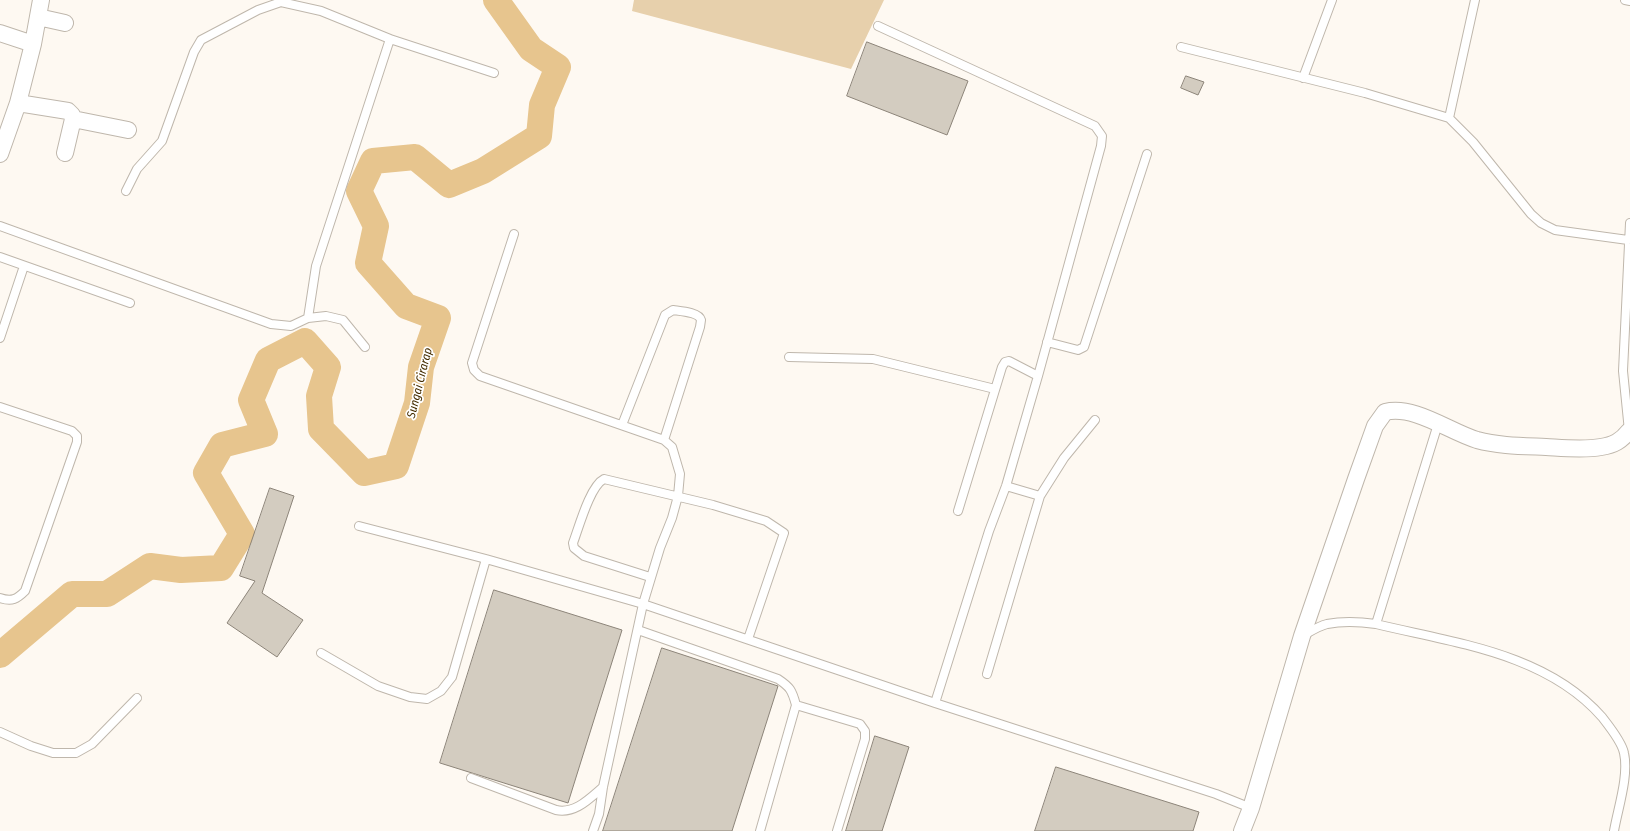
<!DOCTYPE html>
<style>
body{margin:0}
canvas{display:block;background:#fef9f2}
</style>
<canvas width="1630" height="831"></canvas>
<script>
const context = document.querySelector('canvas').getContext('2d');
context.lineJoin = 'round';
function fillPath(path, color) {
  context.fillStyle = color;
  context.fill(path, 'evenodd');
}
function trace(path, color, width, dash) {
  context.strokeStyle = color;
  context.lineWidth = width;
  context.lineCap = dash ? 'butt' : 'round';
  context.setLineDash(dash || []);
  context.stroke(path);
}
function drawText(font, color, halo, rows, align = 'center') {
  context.font = font + ' "Fira Sans Condensed",sans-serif';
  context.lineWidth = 3.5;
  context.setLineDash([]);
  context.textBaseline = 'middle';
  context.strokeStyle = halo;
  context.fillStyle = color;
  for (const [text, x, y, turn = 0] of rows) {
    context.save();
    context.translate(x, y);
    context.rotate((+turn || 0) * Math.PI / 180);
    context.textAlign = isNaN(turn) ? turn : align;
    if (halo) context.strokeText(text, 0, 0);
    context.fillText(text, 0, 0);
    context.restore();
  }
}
const green = new Path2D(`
 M 634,0 L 884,0 L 851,69 L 632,11 Z`);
const river = new Path2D(`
 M 0,655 L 72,594 L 107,594 L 150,566 L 181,570 L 221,568 L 242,534 L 206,473 L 222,445 L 265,434 L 251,400 L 268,360 L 305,341 L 328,367 L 319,396 L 321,429 L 364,473 L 396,466 L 417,403 L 421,367 L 438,318 L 406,306 L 368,263 L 376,226 L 359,191 L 373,161 L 415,157 L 449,185 L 483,171 L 539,136 L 542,105 L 558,67 L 531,49 L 496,0`);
const building = new Path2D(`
 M 867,42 L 968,81 L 947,135 L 847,96 Z
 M 1186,76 L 1204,82 L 1198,95 L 1181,88 Z
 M 270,488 L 294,496 L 262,593 L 303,620 L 277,657 L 227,623 L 255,581 L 240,576 Z
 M 494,590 L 622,630 L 568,803 L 440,763 Z
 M 662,648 L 778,686 L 732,831 L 603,831 Z
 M 875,736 L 909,747 L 882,831 L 846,831 Z
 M 1056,767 L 1199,812 L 1193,831 L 1035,831 Z`);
const lane = new Path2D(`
 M 1625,0 L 1630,1
 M 878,26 L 1095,126 L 1102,136 L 1101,146 L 1038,376 L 1006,486 L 989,531 L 935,703
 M 1181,47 L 1365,93 L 1449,118 L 1473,142 L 1531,214 L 1541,223 L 1555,230 L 1628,240
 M 1303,78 L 1332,0
 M 1449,118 L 1475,0
 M 126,191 L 137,169 L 162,141 L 194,52 L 201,40 L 258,10 L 281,2 L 321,11 L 390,39
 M 0,226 L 271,324 L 291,326 L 308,318 L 326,316 L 343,320 L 365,347
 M 514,234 L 472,363 L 474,370 L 480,376 L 664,440 L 672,447 L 680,474 L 678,496 L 672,518 L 660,548 L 643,604 L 603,787 L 599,814 L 593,831
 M 0,257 L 130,303
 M 308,318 L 316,266 L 390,39 L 494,73
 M 0,338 L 24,266
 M 1047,342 L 1078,350 L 1084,347 L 1147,154
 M 789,357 L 873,359 L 995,389
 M 0,407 L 72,431 L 77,436 L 77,442 L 25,591 C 17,599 12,602 0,598
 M 622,425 L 665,315 L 673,310 C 679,311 699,312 701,320 C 701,320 700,327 700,327 L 664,440
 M 1629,431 L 1623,371 L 1630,223
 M 1006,486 L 1040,496
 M 958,511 L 1002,367 L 1005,362 L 1009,361 L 1038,376
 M 359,526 L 486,559 L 643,604 L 935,703 L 1216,794 L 1251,808
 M 650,577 L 584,556 L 574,548 L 573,543 C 579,527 590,486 604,479 L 713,505 L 766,521 L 784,533 L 748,639
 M 1376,624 L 1438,424
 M 638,630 L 778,679 C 790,687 792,690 796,705 L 760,831
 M 1304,635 C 1311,631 1319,626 1327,624 C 1343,621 1361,622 1376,624 C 1454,643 1546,653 1602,717 C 1609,726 1622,742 1624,753 C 1629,776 1618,808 1614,831
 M 321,653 L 378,686 L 410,697 L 427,699 L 441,691 L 452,677 L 486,559
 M 987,674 L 1040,496 L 1064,458 L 1095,420
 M 796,705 L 860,724 L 865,731 L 865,739 L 837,831
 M 0,732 L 31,746 L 53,753 L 76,753 L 92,744 L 137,698
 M 471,778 L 556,810 C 575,814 589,799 603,787`);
const street = new Path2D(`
 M 38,17 L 65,23
 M 0,33 L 33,44
 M 18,103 L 68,111 L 72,115 L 73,119 L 65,153
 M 73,119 L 128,130
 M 0,154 L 18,103 L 33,44 L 41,0
 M 1242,831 L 1251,808 L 1302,636 L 1356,479 L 1375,426 L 1385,412 C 1415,405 1448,431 1477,440 C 1499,446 1523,446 1546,447 C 1564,448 1584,450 1601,447 C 1614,445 1621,441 1629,431`);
const waterNames = [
 ["Sungai Cirarap",420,383,-76]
];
fillPath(green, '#e7d0ac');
trace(river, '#e7c58e', 26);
fillPath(building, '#d3ccc0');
trace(building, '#8c8479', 1);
trace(lane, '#bfb7ac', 10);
trace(street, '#bfb7ac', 18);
trace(lane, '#fff', 8);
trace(street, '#fff', 16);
drawText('italic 12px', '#442d00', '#fff', waterNames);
</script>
